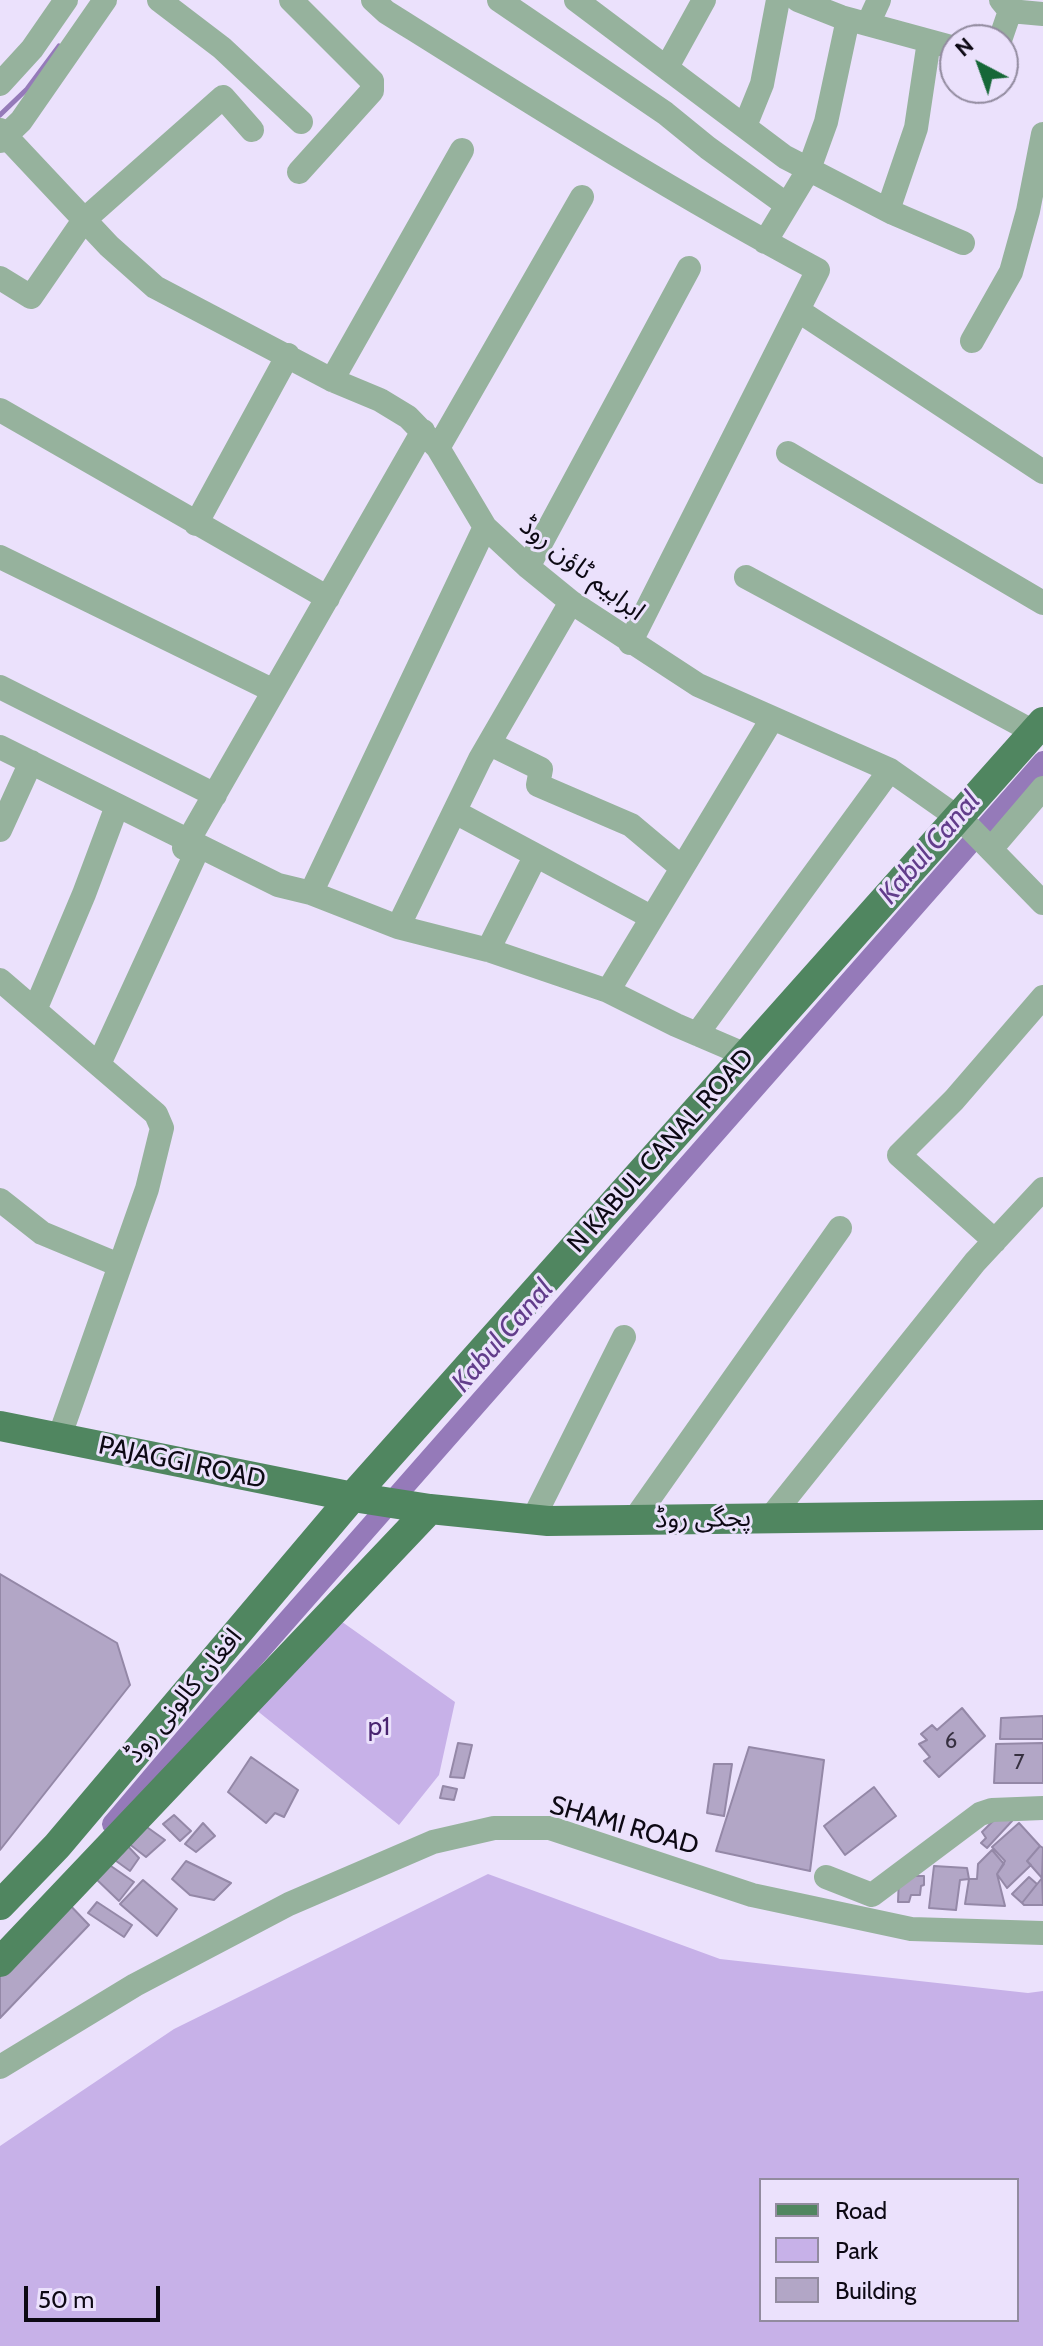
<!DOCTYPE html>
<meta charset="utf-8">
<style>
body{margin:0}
#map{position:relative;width:1043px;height:2346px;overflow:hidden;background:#ebe1fc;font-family:Cabin,sans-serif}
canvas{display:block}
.legend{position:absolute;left:759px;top:2178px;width:260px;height:144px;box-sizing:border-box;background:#ebe1fc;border:2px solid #928b9f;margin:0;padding:10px 14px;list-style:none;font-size:24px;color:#0d0914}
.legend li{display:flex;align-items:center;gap:16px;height:40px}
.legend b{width:40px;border:2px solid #928b9f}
.north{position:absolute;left:939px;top:24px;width:80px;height:80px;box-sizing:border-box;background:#ebe1fc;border:2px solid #928b9f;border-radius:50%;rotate:319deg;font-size:22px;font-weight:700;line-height:32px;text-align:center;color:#0d0914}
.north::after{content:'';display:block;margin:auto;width:28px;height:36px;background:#166737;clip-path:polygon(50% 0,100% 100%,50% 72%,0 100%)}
.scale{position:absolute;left:24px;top:2286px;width:136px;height:36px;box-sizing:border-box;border:4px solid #0d0914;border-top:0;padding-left:10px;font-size:24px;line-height:28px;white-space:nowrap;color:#0d0914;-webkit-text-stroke:6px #ebe1fc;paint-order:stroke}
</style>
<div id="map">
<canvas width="1043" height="2346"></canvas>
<ul class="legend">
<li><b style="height:10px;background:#508660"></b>Road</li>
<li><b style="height:22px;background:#c7b1e8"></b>Park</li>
<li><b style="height:22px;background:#b2a6c6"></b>Building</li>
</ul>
<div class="north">N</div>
<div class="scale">50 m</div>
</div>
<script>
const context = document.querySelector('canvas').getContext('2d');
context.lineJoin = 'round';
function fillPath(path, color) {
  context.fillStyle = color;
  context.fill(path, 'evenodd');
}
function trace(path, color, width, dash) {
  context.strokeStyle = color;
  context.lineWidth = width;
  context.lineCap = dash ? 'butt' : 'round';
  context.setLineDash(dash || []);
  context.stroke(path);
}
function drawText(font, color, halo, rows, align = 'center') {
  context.font = font + ' Cabin,"Noto Sans Arabic",sans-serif';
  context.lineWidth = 6;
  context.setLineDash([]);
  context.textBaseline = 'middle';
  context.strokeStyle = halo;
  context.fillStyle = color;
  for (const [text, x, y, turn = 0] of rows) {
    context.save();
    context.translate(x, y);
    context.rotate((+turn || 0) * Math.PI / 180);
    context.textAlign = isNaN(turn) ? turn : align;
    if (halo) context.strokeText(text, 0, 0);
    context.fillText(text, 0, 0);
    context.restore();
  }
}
const green = new Path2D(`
 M 338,1619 L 455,1702 L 439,1775 L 399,1825 L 255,1709 Z
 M 488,1874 L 720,1959 L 1028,1993 L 1043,1991 L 1043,2346 L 0,2346 L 0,2146 L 174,2029 ZM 1017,2180 L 1017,2320 L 761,2320 L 761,2180 Z`);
const stream = new Path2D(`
 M 0,115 L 27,89 L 59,46`);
const canal = new Path2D(`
 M 112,1824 L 217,1700 L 1043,761`);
const building = new Path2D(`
 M 0,1574 L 117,1643 L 130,1685 L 0,1850 Z
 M 962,1708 L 985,1736 L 939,1777 L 924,1761 L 930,1757 L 919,1744 L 927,1740 L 921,1734 L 932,1725 L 937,1730 Z
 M 1043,1716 L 1043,1739 L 1000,1739 L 1001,1718 Z
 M 458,1743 L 472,1745 L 464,1778 L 450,1777 Z
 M 1043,1743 L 1043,1783 L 994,1783 L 996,1744 Z
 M 749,1747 L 824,1760 L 810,1871 L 716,1851 Z
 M 251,1757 L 298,1790 L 284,1817 L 275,1813 L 266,1823 L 228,1792 Z
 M 714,1764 L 732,1764 L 724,1816 L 707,1813 Z
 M 443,1786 L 457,1789 L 454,1800 L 440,1798 Z
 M 874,1787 L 896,1816 L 845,1855 L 824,1826 Z
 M 1002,1812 L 1012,1821 L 987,1848 L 981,1843 L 986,1838 L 982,1832 Z
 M 174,1815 L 191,1831 L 180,1841 L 163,1824 Z
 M 203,1823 L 215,1836 L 196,1852 L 185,1844 Z
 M 1019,1823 L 1040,1846 L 1027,1861 L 1031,1865 L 1007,1888 L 997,1874 L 1005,1861 L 992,1847 Z
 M 144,1825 L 165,1840 L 146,1857 L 128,1843 Z
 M 124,1842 L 139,1858 L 130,1871 L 112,1858 Z
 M 1040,1846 L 1043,1848 L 1042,1878 L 1027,1861 Z
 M 992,1850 L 1004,1864 L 997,1874 L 1005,1906 L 965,1904 L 969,1879 L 977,1879 L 978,1864 Z
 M 186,1861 L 231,1883 L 214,1900 L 190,1895 L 172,1879 Z
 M 108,1864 L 134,1882 L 119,1901 L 94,1877 Z
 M 934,1866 L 967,1868 L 969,1879 L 960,1880 L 956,1910 L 929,1908 Z
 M 899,1876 L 924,1876 L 924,1885 L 921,1886 L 920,1895 L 911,1895 L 909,1902 L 898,1902 Z
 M 1029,1877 L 1037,1884 L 1022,1903 L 1012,1894 Z
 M 1042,1878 L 1043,1905 L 1024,1905 L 1022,1903 Z
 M 143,1880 L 177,1909 L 157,1936 L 120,1904 Z
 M 66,1901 L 89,1925 L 0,2018 L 0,1965 Z
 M 97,1902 L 132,1925 L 124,1937 L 88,1913 Z`);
const minor = new Path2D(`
 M 159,0 L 222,48 L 301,122
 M 291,0 L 372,81 L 372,91 L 299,172
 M 373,0 L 386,12 C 528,101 670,191 818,270 L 630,643
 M 499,0 L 665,113 L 708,148 L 787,205
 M 576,0 L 785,157 L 893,213 L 963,243
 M 798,0 L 841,17 L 955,48
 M 1001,0 L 1010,11 L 1043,14
 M 868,24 L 879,0
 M 1000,40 L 1010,11
 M 667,67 L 704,0
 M 0,84 L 32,49 L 66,0
 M 745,126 L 762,84 L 778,0
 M 0,130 L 109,246 L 155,287 L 332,380 L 380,400 L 408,417 L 438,448 L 485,527 L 528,567 L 571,602 L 698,685 L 890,770 L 964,822 L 1043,903
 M 0,141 L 21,121 L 105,0
 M 888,210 L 916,128 L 929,41
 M 765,242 L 809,169 L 826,122 L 848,19
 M 0,278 L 31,297 L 84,220 L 223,97 L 252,130
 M 799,311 L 1043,472
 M 972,341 L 1011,272 L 1028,211 L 1043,134
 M 332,380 L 462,150
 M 0,410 L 328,598
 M 438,448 L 582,197
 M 788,453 L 1043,603
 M 196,524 L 288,355
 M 0,557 L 274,691
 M 528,567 L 689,268
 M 746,577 L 1034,732
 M 0,687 L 215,795
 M 490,744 L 541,769 L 538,785 L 631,825 L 681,867
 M 0,747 L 278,885 L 311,893 L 398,927 L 488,950 L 608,991 L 676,1025 L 746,1055
 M 455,812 L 651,917
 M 0,830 L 31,762
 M 991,849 L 1043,788
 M 311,893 L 485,527
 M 398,927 L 480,759 L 571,602
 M 488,950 L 535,857
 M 0,980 L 156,1114 L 162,1128 L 147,1189 L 59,1438
 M 608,991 L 772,719
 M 35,1010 L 84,894 L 117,806
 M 697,1034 L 890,770
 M 99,1064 L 196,853 L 184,848 L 423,431
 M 0,1200 L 42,1233 L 119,1265
 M 995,1241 L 899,1155 L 954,1100 L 1043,997
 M 770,1518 L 975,1262 L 1043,1189
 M 533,1519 L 624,1337
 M 634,1520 L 840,1228
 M 826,1877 L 872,1895 L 980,1814 L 992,1810 L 1043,1808
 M 0,2067 L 135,1985 L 289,1904 L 433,1842 L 494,1828 L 550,1828 L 752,1895 L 911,1929 L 1043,1933`);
const major = new Path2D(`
 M 0,1426 L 353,1497 L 430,1509 L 548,1521 L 1043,1515
 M 0,1905 L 57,1846 L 353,1496 L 1043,722
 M 0,1962 L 430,1509`);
const numberNames = [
 ["6",951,1742],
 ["7",1019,1763]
];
const streetNames = [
 ["ابراہیم ٹاؤن روڈ",582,569,38],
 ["N KABUL CANAL ROAD",661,1151,-48],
 ["PAJAGGI ROAD",182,1463,12],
 ["پجگی روڈ",703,1519,-1],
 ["افغان کالونی روڈ",184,1696,-50],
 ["SHAMI ROAD",624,1826,16]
];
const parkNames = [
 ["p1",379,1727]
];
const waterNames = [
 ["Kabul Canal",930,848,-49],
 ["Kabul Canal",503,1336,-49]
];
fillPath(green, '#c7b1e8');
trace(stream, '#957ab9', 5);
trace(canal, '#957ab9', 20);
fillPath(building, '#b2a6c6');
trace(building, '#9488a7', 2);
trace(minor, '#96b29d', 24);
trace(major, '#508660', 30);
drawText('22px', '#363040', null, numberNames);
drawText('26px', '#0d0914', '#ebe1fc', streetNames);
drawText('26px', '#492470', '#ebe1fc', parkNames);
drawText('italic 28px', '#623d8b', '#ebe1fc', waterNames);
</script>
